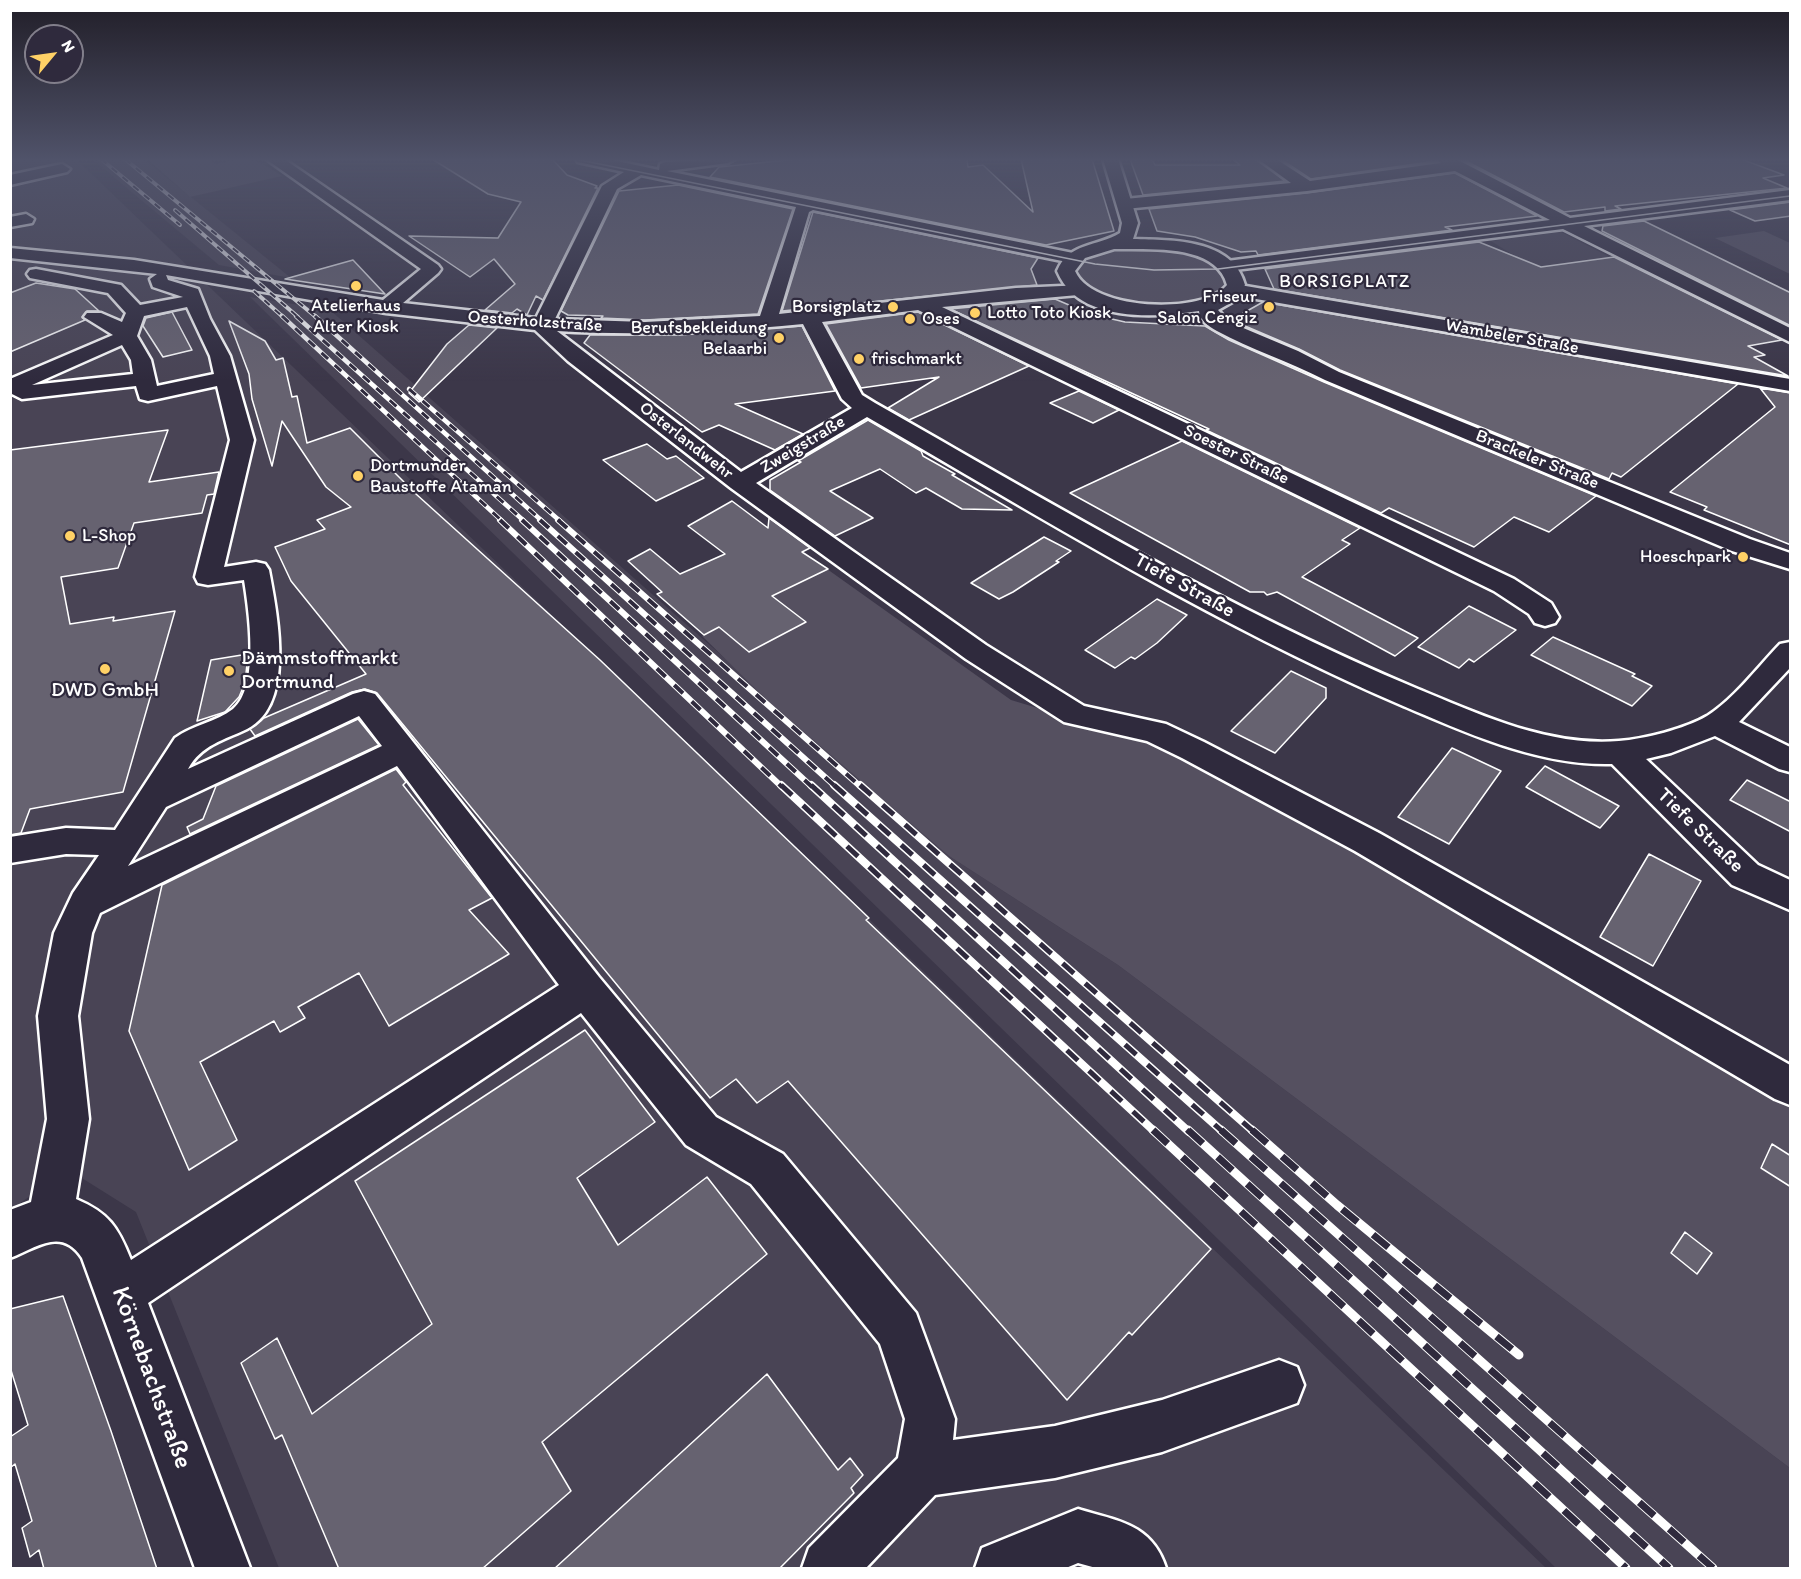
<!DOCTYPE html>
<meta charset="utf-8">
<style>
body{margin:0}
#map{position:relative;width:1801px;height:1579px;overflow:hidden;background:#3c3749;font-family:Itim,sans-serif}
canvas{display:block}
.frame{position:absolute;inset:0;border:12px solid #fff;pointer-events:none}
.north{position:absolute;left:24px;top:24px;width:60px;height:60px;box-sizing:border-box;background:#2f2a3d;border:2px solid #827f8b;border-radius:50%;rotate:61deg;font-size:16px;font-weight:700;line-height:24px;text-align:center;color:#fff}
.north::after{content:'';display:block;margin:auto;width:21px;height:27px;background:#ffd166;clip-path:polygon(50% 0,100% 100%,50% 72%,0 100%)}
</style>
<div id="map">
<canvas width="1801" height="1579"></canvas>
<div class="frame"></div>
<div class="north">N</div>
</div>
<script>
const context = document.querySelector('canvas').getContext('2d');
context.lineJoin = 'round';
function fillPath(path, color) {
  context.fillStyle = color;
  context.fill(path, 'evenodd');
}
function trace(path, color, width, dash) {
  context.strokeStyle = color;
  context.lineWidth = width;
  context.lineCap = dash ? 'butt' : 'round';
  context.setLineDash(dash || []);
  context.stroke(path);
}
function drawText(font, color, halo, rows, align = 'center') {
  context.font = font + ' Itim,sans-serif';
  context.lineWidth = 4.5;
  context.setLineDash([]);
  context.textBaseline = 'middle';
  context.strokeStyle = halo;
  context.fillStyle = color;
  for (const [text, x, y, turn = 0] of rows) {
    context.save();
    context.translate(x, y);
    context.rotate((+turn || 0) * Math.PI / 180);
    context.textAlign = isNaN(turn) ? turn : align;
    if (halo) context.strokeText(text, 0, 0);
    context.fillText(text, 0, 0);
    context.restore();
  }
}
const built = new Path2D(`
 M 11,159 L 76,159 L 1546,1568 L 279,1568 L 136,1212 L 69,1170 L 11,1209 Z
 M 92,159 L 144,159 L 291,278 L 219,265 Z
 M 1561,232 L 1637,271 L 1716,312 L 1489,259 L 1515,256 L 1491,241 Z
 M 250,297 L 330,310 L 949,856 L 1118,965 L 1790,1468 L 1790,1568 L 1556,1568 Z`);
const green = new Path2D(`
 M 147,159 L 208,159 L 215,164 C 250,157 253,156 282,176 L 190,197 Z
 M 1764,231 L 1790,243 L 1790,274 L 1715,238 Z
 M 1168,248 C 1196,255 1214,255 1227,284 C 1211,314 1134,306 1107,297 C 1094,293 1086,286 1077,276 L 1077,265 C 1101,242 1137,248 1168,248 Z
 M 820,564 L 1011,700 L 1167,747 L 1790,1094 L 1790,1468 L 1118,965 L 949,856 L 770,703 L 702,636 L 719,627 L 749,652 L 805,623 L 772,596 Z`);
const building = new Path2D(`
 M 432,159 L 552,159 L 567,175 L 597,186 L 595,188 L 598,188 L 543,300 L 536,296 L 527,315 L 517,309 L 512,313 L 485,310 L 515,284 L 494,259 L 470,277 L 409,236 L 498,238 L 521,202 L 488,194 Z
 M 797,159 L 967,159 L 968,167 L 983,165 L 1033,212 L 1021,159 L 1092,159 L 1114,231 L 1046,245 L 710,177 L 719,167 Z
 M 1130,159 L 1152,159 L 1155,165 L 1240,165 L 1232,159 L 1256,159 L 1285,181 L 1143,195 Z
 M 1281,159 L 1435,159 L 1436,161 L 1311,179 Z
 M 1462,159 L 1741,159 L 1784,175 L 1763,178 L 1787,188 L 1615,206 L 1621,209 L 1605,211 L 1605,207 L 1564,212 Z
 M 1455,173 L 1537,216 L 1445,227 L 1452,230 L 1258,255 L 1256,251 L 1241,252 L 1195,237 L 1157,231 L 1149,209 L 1307,193 Z
 M 678,185 L 793,209 L 758,314 L 645,320 L 601,318 L 603,316 L 568,315 L 561,311 L 619,191 Z
 M 1791,202 L 1791,216 L 1755,221 L 1730,210 Z
 M 813,212 L 1038,258 L 1031,269 L 1037,285 L 782,311 Z
 M 1644,221 L 1791,293 L 1791,326 L 1602,231 L 1603,226 Z
 M 1479,242 L 1541,267 L 1614,257 L 1782,340 L 1748,346 L 1765,355 L 1754,357 L 1788,376 L 1274,289 L 1265,269 Z
 M 353,260 L 385,294 L 285,279 Z
 M 36,283 L 75,289 L 99,311 L 87,311 L 82,317 L 85,320 L 10,352 L 10,293 Z
 M 1055,299 L 1090,314 L 1125,322 L 1205,326 L 1229,340 L 1324,382 L 1596,496 L 1549,532 L 1514,517 L 1474,547 L 1389,508 L 1381,513 L 1206,430 L 1209,429 L 950,309 Z
 M 1263,302 L 1738,384 L 1621,477 L 1612,473 L 1609,479 L 1340,370 L 1299,349 L 1231,320 Z
 M 172,312 L 192,350 L 163,357 L 143,326 L 146,318 Z
 M 918,312 L 1029,366 L 909,420 L 888,408 L 939,377 L 861,388 L 826,324 Z
 M 229,321 L 265,341 L 276,360 L 283,358 L 292,397 L 297,396 L 307,443 L 350,428 L 416,494 L 600,660 L 869,918 L 866,920 L 1211,1249 L 1132,1335 L 1129,1332 L 1067,1400 L 788,1081 L 757,1103 L 736,1079 L 710,1098 L 377,693 L 365,689 L 352,692 L 255,736 L 250,729 L 264,718 L 366,674 L 291,581 L 275,547 L 325,529 L 317,520 L 351,507 L 326,487 L 282,421 L 272,466 L 252,399 L 249,374 Z
 M 469,325 L 497,328 L 419,402 L 409,393 L 447,344 Z
 M 802,326 L 835,391 L 735,404 L 803,434 L 775,450 L 719,425 L 702,432 L 584,343 L 590,335 L 680,335 Z
 M 1760,388 L 1791,393 L 1791,545 L 1704,510 L 1707,507 L 1670,492 L 1775,407 Z
 M 1079,391 L 1119,410 L 1093,423 L 1050,403 Z
 M 868,420 L 921,451 L 923,456 L 955,474 L 952,475 L 1012,510 L 962,509 L 926,488 L 916,493 L 880,469 L 830,491 L 873,518 L 835,536 L 770,490 L 770,480 L 801,462 L 798,461 Z
 M 168,430 L 149,482 L 219,472 L 214,494 L 207,495 L 202,513 L 134,523 L 118,568 L 61,577 L 70,624 L 114,617 L 113,621 L 175,611 L 123,792 L 30,809 L 21,833 L 10,835 L 10,450 Z
 M 1182,441 L 1360,528 L 1342,540 L 1350,544 L 1302,577 L 1418,638 L 1395,656 L 1277,592 L 1267,595 L 1264,592 L 1250,592 L 1070,493 Z
 M 647,444 L 667,459 L 676,456 L 704,478 L 656,501 L 603,460 Z
 M 732,501 L 768,528 L 769,518 L 810,548 L 802,552 L 828,569 L 772,596 L 806,622 L 749,652 L 719,627 L 704,635 L 657,594 L 662,592 L 628,561 L 650,549 L 680,574 L 725,554 L 688,526 Z
 M 1044,537 L 1071,551 L 1056,561 L 1059,562 L 1013,592 L 999,599 L 971,583 Z
 M 1157,599 L 1187,615 L 1157,643 L 1135,659 L 1131,657 L 1115,668 L 1085,650 Z
 M 1469,606 L 1516,630 L 1474,662 L 1469,659 L 1459,668 L 1418,647 Z
 M 1553,637 L 1635,674 L 1632,676 L 1652,686 L 1632,706 L 1531,655 Z
 M 248,654 L 245,683 L 239,697 L 225,712 L 197,721 L 211,660 Z
 M 1291,671 L 1326,688 L 1326,698 L 1275,753 L 1231,731 Z
 M 358,719 L 379,745 L 190,834 L 187,827 L 203,819 L 216,786 Z
 M 1452,748 L 1501,771 L 1449,844 L 1398,817 Z
 M 1545,766 L 1619,806 L 1600,828 L 1526,787 Z
 M 396,769 L 406,782 L 403,785 L 492,898 L 469,910 L 509,954 L 389,1026 L 359,973 L 298,1007 L 305,1018 L 280,1032 L 274,1021 L 200,1062 L 237,1140 L 189,1170 L 129,1031 L 162,885 Z
 M 1747,780 L 1791,802 L 1791,832 L 1730,800 Z
 M 1649,854 L 1701,881 L 1653,966 L 1600,937 Z
 M 585,1030 L 655,1122 L 577,1178 L 618,1245 L 707,1177 L 767,1254 L 542,1442 L 571,1491 L 482,1569 L 339,1569 L 282,1435 L 275,1439 L 241,1363 L 277,1338 L 312,1414 L 432,1324 L 355,1181 Z
 M 1772,1144 L 1791,1156 L 1791,1187 L 1761,1168 Z
 M 1685,1232 L 1712,1253 L 1697,1274 L 1671,1253 Z
 M 63,1296 L 111,1431 L 157,1569 L 44,1569 L 39,1550 L 30,1557 L 22,1528 L 32,1521 L 15,1464 L 10,1468 L 10,1437 L 28,1425 L 10,1367 L 10,1309 Z
 M 767,1374 L 838,1470 L 850,1458 L 863,1475 L 851,1488 L 854,1493 L 779,1569 L 554,1569 Z`);
const minor = new Path2D(`
 M 266,159 L 284,159 L 438,265 L 441,269 L 438,273 L 403,303 L 536,318 L 602,186 L 624,172 L 578,162 L 576,159 L 608,159 L 659,170 L 660,164 L 665,162 L 735,159 L 728,163 L 667,171 L 1078,254 L 1081,258 L 1072,263 L 813,210 L 809,212 L 779,314 L 1016,288 L 1085,285 L 1087,289 L 1085,293 L 1078,295 L 942,307 L 1514,579 L 1551,603 L 1559,617 L 1555,623 L 1545,626 L 1535,623 L 1529,614 L 1494,591 L 918,310 L 822,322 L 862,395 L 875,403 C 1053,504 1229,610 1418,689 C 1481,715 1549,747 1619,741 C 1644,739 1685,729 1707,716 C 1734,699 1757,668 1780,644 L 1790,642 L 1790,668 L 1739,722 L 1790,747 L 1790,772 L 1779,769 L 1715,736 L 1671,753 L 1646,759 L 1758,865 L 1790,880 L 1790,910 L 1732,885 L 1612,764 C 1538,766 1467,733 1401,705 C 1215,625 1042,518 867,417 L 756,483 L 986,645 L 1084,706 L 1166,724 L 1204,742 L 1379,833 L 1790,1065 L 1790,1105 L 1775,1099 L 1355,851 L 1182,758 L 1147,741 L 1064,722 L 966,659 L 731,488 L 568,361 L 535,330 L 386,313 L 166,275 L 168,280 L 198,289 L 210,319 L 230,356 L 254,440 L 224,567 L 256,562 L 265,564 L 269,570 C 277,613 296,704 247,729 C 224,740 201,745 188,769 L 353,694 L 364,691 L 375,694 L 599,977 L 716,1117 L 783,1154 L 916,1313 L 955,1419 L 953,1440 L 1055,1426 L 1162,1400 L 1279,1360 L 1297,1367 L 1304,1385 L 1297,1403 L 1162,1452 L 1055,1478 L 935,1495 L 866,1568 L 802,1568 L 809,1548 L 898,1458 L 905,1419 L 880,1344 L 751,1184 L 686,1145 L 581,1013 L 148,1303 L 250,1568 L 195,1568 L 82,1258 C 62,1227 37,1247 10,1258 L 10,1210 L 31,1202 L 47,1119 L 38,1016 L 54,933 L 73,893 L 99,855 L 66,854 L 10,863 L 10,837 L 66,828 L 115,830 L 175,738 C 193,725 216,722 233,709 C 260,687 249,611 244,580 L 208,585 L 198,583 L 195,577 L 230,440 L 217,386 L 148,401 L 140,399 L 136,386 L 22,399 L 10,393 L 10,379 L 113,335 L 84,317 L 87,313 L 101,313 L 122,322 L 126,313 L 108,293 L 30,278 L 27,274 L 30,270 L 36,269 L 121,285 L 140,305 L 183,297 L 153,287 L 150,279 L 157,274 L 10,258 L 10,248 L 134,260 L 383,300 L 421,269 ZM 641,175 L 796,207 L 760,316 L 645,322 L 555,319 L 617,189 ZM 187,307 L 210,356 L 214,374 L 157,386 L 151,360 L 137,336 L 144,316 ZM 803,324 L 842,399 L 852,408 L 741,472 L 557,331 C 639,336 722,332 803,324 ZM 122,345 L 131,360 L 133,374 L 32,385 ZM 359,716 L 382,746 L 128,866 L 166,807 ZM 397,766 L 559,985 L 131,1260 C 118,1227 109,1213 76,1199 L 89,1119 L 78,1016 L 92,933 L 100,913 Z
 M 1258,159 L 1276,159 L 1310,181 L 1441,163 L 1437,159 L 1456,159 L 1570,218 L 1790,190 L 1790,200 L 1584,226 L 1790,328 L 1790,342 L 1563,229 L 1227,271 L 1218,266 L 1227,261 L 1550,220 L 1455,171 L 1307,191 L 1125,209 L 1117,204 L 1125,199 L 1291,183 Z
 M 62,164 L 70,169 L 67,172 L 10,185 L 10,175 Z
 M 26,214 L 34,219 L 32,223 L 10,227 L 10,217 Z
 M 1234,284 L 1790,379 L 1790,391 L 1227,294 L 1225,290 Z
 M 1078,1509 C 1118,1521 1152,1524 1166,1568 L 1096,1568 L 1078,1563 L 1066,1568 L 975,1568 L 982,1548 Z`);
const major = new Path2D(`
 M 1103,159 L 1118,159 L 1138,223 L 1133,239 C 1173,240 1233,239 1245,285 L 1234,301 L 1218,310 L 1229,322 L 1298,351 L 1339,372 L 1750,539 L 1790,553 L 1790,569 L 1732,551 L 1325,380 C 1290,362 1250,349 1217,331 C 1209,327 1199,319 1199,311 C 1154,318 1078,323 1057,271 C 1069,242 1097,247 1120,233 L 1122,223 ZM 1114,249 C 1148,250 1216,243 1227,285 C 1203,315 1092,311 1075,271 L 1085,258 Z`);
const tram = new Path2D(`
 M 575,159 L 1095,264 L 1154,270 L 1218,269 L 1790,196`);
const railFar4 = new Path2D(`
 M 101,159 L 180,225
 M 125,159 L 316,317
 M 175,210 L 298,317
 M 254,291 L 283,317`);
const railFar3 = new Path2D(`
 M 282,316 L 502,521
 M 296,316 L 524,521
 M 315,316 L 542,521
 M 409,389 L 560,521`);
const railFar2 = new Path2D(`
 M 500,520 L 782,787
 M 522,520 L 812,787
 M 540,520 L 836,787
 M 558,520 L 861,787`);
const railFar1 = new Path2D(`
 M 781,785 L 1155,1132
 M 811,785 L 1189,1132
 M 834,785 L 1223,1132
 M 860,785 L 1254,1132`);
const rail = new Path2D(`
 M 1153,1130 L 1626,1568
 M 1188,1130 L 1669,1568
 M 1221,1130 L 1713,1568
 M 1252,1130 L 1337,1205 L 1519,1355`);
const markers = [
 [356,286,6,"#ffd166"],
 [893,307,6,"#ffd166"],
 [1269,307,6,"#ffd166"],
 [975,313,6,"#ffd166"],
 [910,319,6,"#ffd166"],
 [779,338,6,"#ffd166"],
 [859,359,6,"#ffd166"],
 [358,476,6,"#ffd166"],
 [70,536,6,"#ffd166"],
 [1743,557,6,"#ffd166"],
 [105,669,6,"#ffd166"],
 [229,671,6,"#ffd166"]
];
const farNeighbourhoodnames = [
 ["BORSIGPLATZ",1345,282]
];
const farPoinames = [
 ["Friseur",1257,297,"right"],
 ["Salon Cengiz",1257,318,"right"],
 ["Atelierhaus",356,306,"center"],
 ["Alter Kiosk",356,327,"center"],
 ["Borsigplatz",881,307,"right"],
 ["Lotto Toto Kiosk",987,313],
 ["Oses",922,319],
 ["Berufsbekleidung",767,328,"right"],
 ["Belaarbi",767,349,"right"],
 ["frischmarkt",871,359],
 ["Dortmunder",370,466],
 ["Baustoffe Ataman",370,487],
 ["L-Shop",82,536],
 ["Hoeschpark",1731,557,"right"]
];
const farStreetnames = [
 ["Oesterholzstraße",535,322,4],
 ["Wambeler Straße",1512,337,10],
 ["Osterlandwehr",686,441,38],
 ["Zweigstraße",803,445,-31],
 ["Soester Straße",1236,455,26],
 ["Brackeler Straße",1537,460,22]
];
const streetNames = [
 ["Tiefe Straße",1184,586,29],
 ["Tiefe Straße",1700,831,44]
];
const poiNames = [
 ["Dämmstoffmarkt",241,659],
 ["Dortmund",241,683],
 ["DWD GmbH",105,691,"center"]
];
const nearStreetnames = [
 ["Körnebachstraße",151,1378,70]
];
fillPath(built, '#494455');
fillPath(green, '#555060');
fillPath(building, '#666270');
trace(building, '#fff', 1.5);
trace(minor, '#fff', 5);
trace(major, '#fff', 5);
fillPath(minor, '#2f2a3d');
fillPath(major, '#2f2a3d');
trace(tram, '#fff', 1.5);
trace(railFar4, '#fff', 4);
trace(railFar3, '#fff', 4.5);
trace(railFar2, '#fff', 6);
trace(railFar1, '#fff', 8);
trace(rail, '#fff', 9);
trace(railFar4, '#2f2a3d', 2, [7]);
trace(railFar3, '#2f2a3d', 3, [9]);
trace(railFar2, '#2f2a3d', 4, [12]);
trace(railFar1, '#2f2a3d', 5, [15]);
trace(rail, '#2f2a3d', 7, [20]);
const sky = context.createLinearGradient(0, 0, 0, 381);
sky.addColorStop(0, '#211e28');
sky.addColorStop(0.42, '#50536a');
sky.addColorStop(1, '#50536a00');
context.fillStyle = sky;
context.fillRect(0, 0, 1801, 381);
for (const [x, y, r, color] of markers) {
  const dot = new Path2D();
  dot.arc(x, y, r, 0, 2 * Math.PI);
  context.fillStyle = color;
  context.fill(dot);
  trace(dot, '#2f2a3d', 2);
}
context.letterSpacing = '1.5px';
drawText('18px', '#fff', '#2f2a3d', farNeighbourhoodnames);
context.letterSpacing = '0px';
drawText('18px', '#fff', '#2f2a3d', farPoinames, 'left');
drawText('18px', '#fff', '#2f2a3d', farStreetnames);
drawText('21px', '#fff', '#2f2a3d', streetNames);
drawText('21px', '#fff', '#2f2a3d', poiNames, 'left');
drawText('26px', '#fff', '#2f2a3d', nearStreetnames);
</script>
